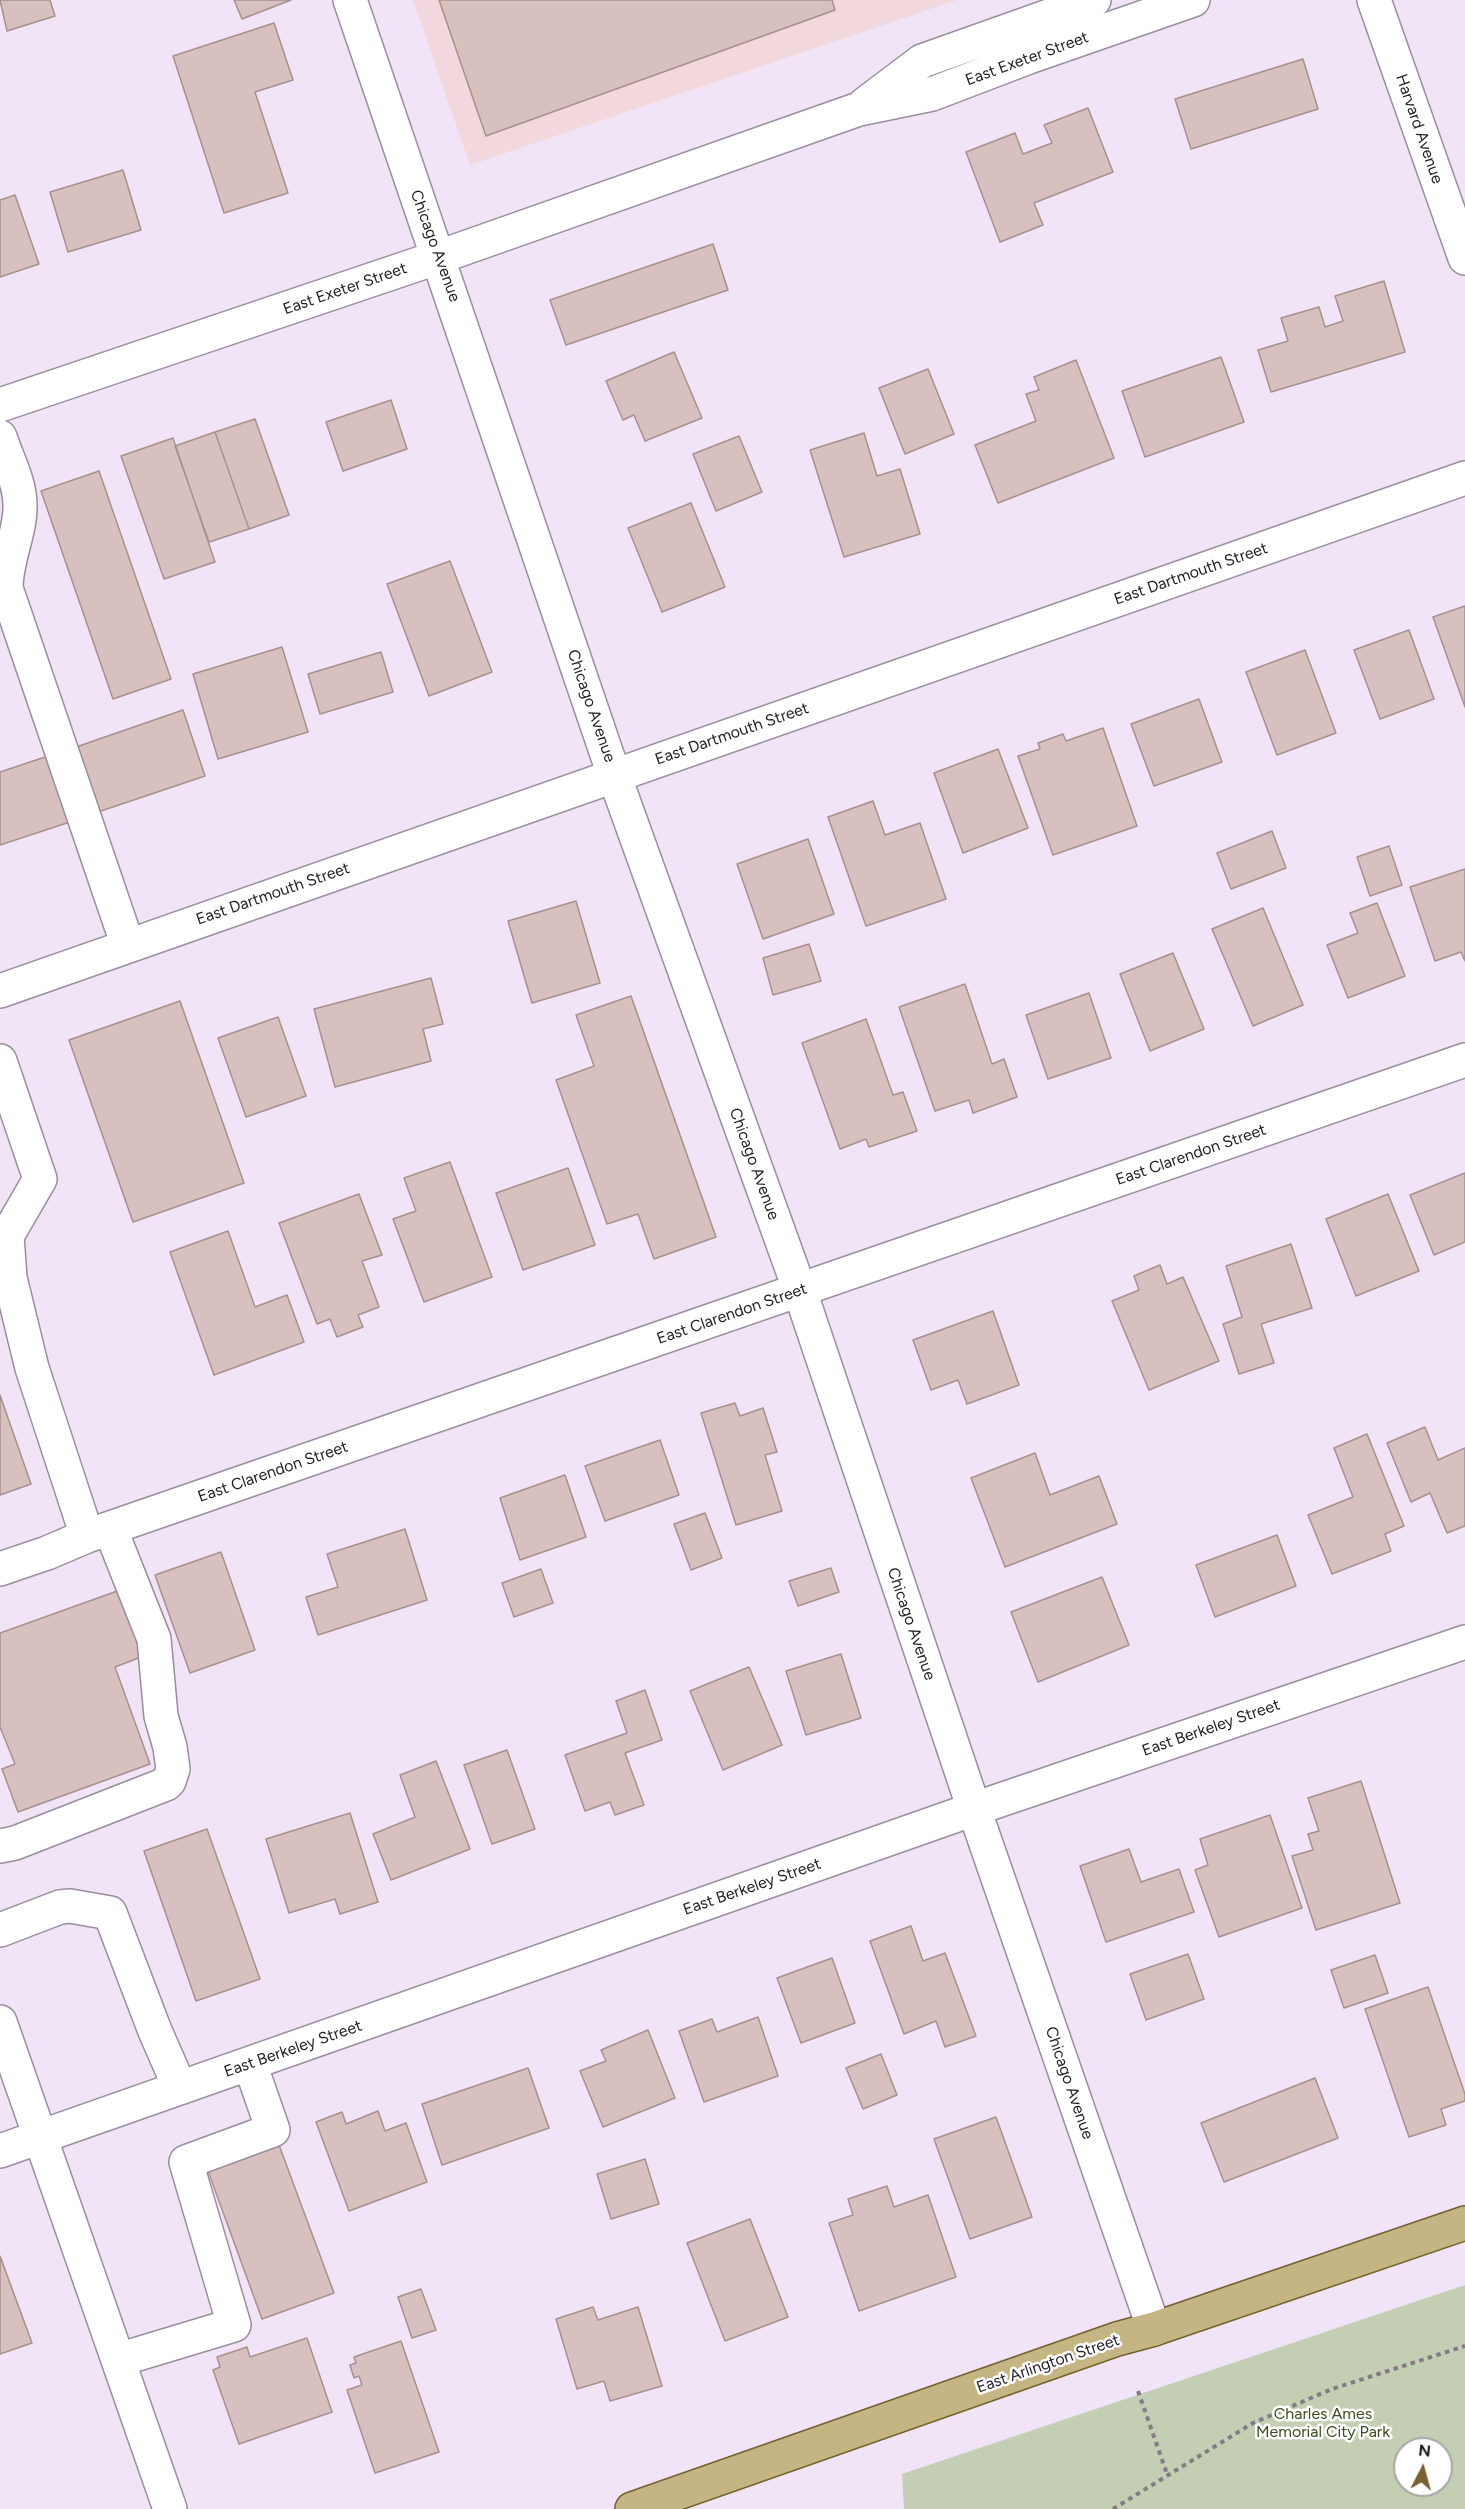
<!DOCTYPE html>
<style>
body{margin:0}
#map{position:relative;width:1465px;height:2509px;overflow:hidden;background:#f1e4f6;font-family:Figtree,sans-serif}
canvas{display:block}
.north{position:absolute;left:1393px;top:2437px;width:60px;height:60px;box-sizing:border-box;background:#fff;border:2px solid #a6a5a7;border-radius:50%;rotate:6deg;font-size:16px;font-weight:700;line-height:24px;text-align:center;color:#211d23}
.north::after{content:'';display:block;margin:auto;width:21px;height:27px;background:#7a6232;clip-path:polygon(50% 0,100% 100%,50% 72%,0 100%)}
</style>
<div id="map">
<canvas width="1465" height="2509"></canvas>
<div class="north">N</div>
</div>
<script>
const context = document.querySelector('canvas').getContext('2d');
context.lineJoin = 'round';
function fillPath(path, color) {
  context.fillStyle = color;
  context.fill(path, 'evenodd');
}
function trace(path, color, width, dash) {
  context.strokeStyle = color;
  context.lineWidth = width;
  context.lineCap = dash ? 'butt' : 'round';
  context.setLineDash(dash || []);
  context.stroke(path);
}
function drawText(font, color, halo, rows, align = 'center') {
  context.font = font + ' Figtree,sans-serif';
  context.lineWidth = 5;
  context.setLineDash([]);
  context.textBaseline = 'middle';
  context.strokeStyle = halo;
  context.fillStyle = color;
  for (const [text, x, y, turn = 0] of rows) {
    context.save();
    context.translate(x, y);
    context.rotate((+turn || 0) * Math.PI / 180);
    context.textAlign = isNaN(turn) ? turn : align;
    if (halo) context.strokeText(text, 0, 0);
    context.fillText(text, 0, 0);
    context.restore();
  }
}
const education = new Path2D(`
 M 413,0 L 957,0 L 470,165 Z`);
const green = new Path2D(`
 M 1465,2285 L 1465,2509 L 904,2509 L 902,2474 ZM 1405,2449 L 1441,2449 L 1441,2485 L 1405,2485 Z`);
const building = new Path2D(`
 M 0,0 L 50,0 L 55,16 L 7,31 Z
 M 234,0 L 291,0 L 242,19 Z
 M 439,0 L 832,0 L 835,10 L 486,136 Z
 M 274,23 L 293,80 L 255,92 L 288,193 L 224,213 L 173,56 Z
 M 1303,59 L 1318,109 L 1191,149 L 1175,99 Z
 M 1088,108 L 1113,172 L 1034,203 L 1043,225 L 1000,242 L 966,152 L 1015,133 L 1023,154 L 1052,143 L 1044,125 Z
 M 123,170 L 141,230 L 68,252 L 50,192 Z
 M 15,195 L 39,264 L 0,277 L 0,200 Z
 M 713,244 L 728,290 L 566,345 L 550,300 Z
 M 1384,281 L 1405,352 L 1271,392 L 1258,350 L 1288,341 L 1281,318 L 1319,307 L 1325,327 L 1343,321 L 1335,296 Z
 M 674,352 L 702,418 L 645,441 L 634,415 L 623,420 L 606,381 Z
 M 1221,357 L 1244,422 L 1145,457 L 1122,391 Z
 M 1076,360 L 1114,458 L 998,503 L 975,445 L 1036,421 L 1026,394 L 1039,390 L 1034,377 Z
 M 928,369 L 954,434 L 905,454 L 879,388 Z
 M 391,400 L 407,449 L 343,471 L 326,422 Z
 M 255,419 L 289,515 L 249,529 L 215,432 Z
 M 215,432 L 249,529 L 209,542 L 175,446 Z
 M 864,433 L 877,476 L 900,469 L 920,534 L 844,557 L 810,450 Z
 M 739,436 L 762,492 L 716,511 L 693,454 Z
 M 173,438 L 215,562 L 164,579 L 121,456 Z
 M 99,471 L 171,679 L 113,699 L 41,491 Z
 M 691,503 L 725,587 L 662,612 L 628,528 Z
 M 450,561 L 492,672 L 429,696 L 387,584 Z
 M 1465,606 L 1465,707 L 1433,617 Z
 M 1409,630 L 1434,699 L 1380,719 L 1354,650 Z
 M 282,647 L 308,732 L 218,759 L 193,674 Z
 M 1305,650 L 1336,733 L 1277,755 L 1246,672 Z
 M 381,652 L 393,692 L 320,714 L 308,674 Z
 M 1199,699 L 1222,762 L 1154,786 L 1131,724 Z
 M 183,710 L 205,776 L 98,812 L 76,747 Z
 M 1103,728 L 1137,826 L 1053,855 L 1018,756 L 1040,749 L 1038,743 L 1063,734 L 1066,741 Z
 M 998,749 L 1028,828 L 963,853 L 934,773 Z
 M 51,755 L 73,821 L 0,845 L 0,772 Z
 M 873,801 L 885,835 L 920,823 L 946,899 L 866,926 L 828,817 Z
 M 1272,831 L 1286,868 L 1231,889 L 1217,853 Z
 M 808,839 L 834,914 L 763,939 L 737,864 Z
 M 1389,846 L 1402,885 L 1370,896 L 1357,857 Z
 M 1465,869 L 1465,961 L 1461,952 L 1435,961 L 1410,887 Z
 M 576,901 L 600,983 L 532,1003 L 508,921 Z
 M 1377,903 L 1405,976 L 1348,998 L 1327,945 L 1358,933 L 1350,913 Z
 M 1263,908 L 1303,1005 L 1253,1026 L 1212,929 Z
 M 809,944 L 821,981 L 773,995 L 763,958 Z
 M 1173,953 L 1204,1029 L 1150,1051 L 1120,974 Z
 M 431,978 L 443,1024 L 423,1029 L 431,1061 L 335,1087 L 314,1009 Z
 M 965,984 L 992,1064 L 1004,1059 L 1017,1097 L 973,1113 L 969,1100 L 935,1111 L 899,1007 Z
 M 1089,993 L 1111,1058 L 1048,1079 L 1026,1015 Z
 M 631,996 L 716,1237 L 654,1259 L 638,1214 L 607,1224 L 556,1080 L 594,1066 L 576,1015 Z
 M 180,1001 L 244,1183 L 133,1222 L 69,1040 Z
 M 278,1017 L 306,1096 L 246,1117 L 218,1038 Z
 M 866,1019 L 893,1095 L 903,1092 L 917,1131 L 869,1147 L 866,1139 L 840,1149 L 802,1043 Z
 M 450,1162 L 492,1277 L 424,1302 L 393,1219 L 416,1211 L 404,1178 Z
 M 568,1168 L 595,1245 L 523,1270 L 496,1193 Z
 M 1465,1173 L 1465,1242 L 1434,1255 L 1410,1195 Z
 M 359,1194 L 382,1255 L 362,1261 L 379,1307 L 358,1315 L 363,1327 L 337,1337 L 330,1319 L 317,1324 L 279,1223 Z
 M 1388,1194 L 1419,1271 L 1356,1296 L 1326,1219 Z
 M 228,1231 L 255,1307 L 287,1295 L 304,1342 L 214,1375 L 170,1252 Z
 M 1291,1244 L 1312,1308 L 1261,1324 L 1274,1363 L 1239,1374 L 1223,1324 L 1242,1317 L 1226,1266 Z
 M 1160,1265 L 1167,1284 L 1183,1277 L 1219,1361 L 1149,1390 L 1112,1301 L 1139,1290 L 1134,1276 Z
 M 993,1311 L 1019,1385 L 967,1404 L 958,1380 L 931,1390 L 913,1340 Z
 M 0,1395 L 31,1484 L 0,1495 Z
 M 735,1403 L 740,1416 L 763,1408 L 777,1452 L 765,1455 L 782,1511 L 736,1525 L 701,1413 Z
 M 1425,1427 L 1438,1460 L 1465,1448 L 1465,1526 L 1447,1533 L 1430,1493 L 1411,1502 L 1387,1443 Z
 M 1367,1434 L 1404,1526 L 1385,1534 L 1391,1551 L 1332,1574 L 1308,1515 L 1353,1497 L 1334,1448 Z
 M 660,1440 L 679,1495 L 605,1521 L 585,1466 Z
 M 1035,1453 L 1050,1495 L 1099,1476 L 1117,1524 L 1005,1567 L 971,1478 Z
 M 565,1475 L 586,1537 L 520,1560 L 500,1498 Z
 M 705,1513 L 722,1558 L 691,1570 L 674,1524 Z
 M 405,1529 L 427,1600 L 318,1635 L 306,1597 L 338,1587 L 327,1554 Z
 M 1277,1535 L 1296,1586 L 1215,1617 L 1196,1565 Z
 M 221,1552 L 255,1650 L 190,1673 L 155,1575 Z
 M 831,1568 L 839,1592 L 798,1606 L 789,1581 Z
 M 541,1569 L 553,1603 L 514,1617 L 502,1583 Z
 M 1102,1577 L 1129,1645 L 1038,1682 L 1011,1612 Z
 M 120,1590 L 144,1656 L 115,1667 L 150,1764 L 18,1812 L 2,1769 L 15,1764 L 0,1727 L 0,1633 Z
 M 841,1654 L 861,1718 L 806,1735 L 786,1671 Z
 M 749,1667 L 782,1745 L 723,1770 L 690,1691 Z
 M 645,1690 L 662,1740 L 625,1753 L 644,1805 L 615,1815 L 610,1802 L 585,1811 L 565,1755 L 627,1733 L 616,1701 Z
 M 507,1750 L 535,1829 L 492,1844 L 464,1765 Z
 M 436,1761 L 470,1849 L 391,1880 L 373,1834 L 415,1817 L 400,1775 Z
 M 1361,1781 L 1400,1903 L 1316,1930 L 1292,1856 L 1313,1850 L 1308,1834 L 1319,1831 L 1308,1798 Z
 M 350,1813 L 378,1902 L 340,1914 L 335,1899 L 289,1913 L 266,1839 Z
 M 1270,1815 L 1302,1908 L 1219,1937 L 1195,1870 L 1208,1865 L 1200,1839 Z
 M 207,1829 L 260,1979 L 196,2001 L 144,1851 Z
 M 1129,1849 L 1141,1882 L 1179,1869 L 1194,1912 L 1106,1942 L 1080,1866 Z
 M 911,1926 L 923,1961 L 945,1953 L 976,2036 L 945,2047 L 936,2021 L 904,2034 L 870,1941 Z
 M 1188,1954 L 1204,1999 L 1146,2020 L 1130,1974 Z
 M 1375,1955 L 1388,1993 L 1344,2008 L 1331,1970 Z
 M 832,1958 L 855,2023 L 801,2043 L 777,1978 Z
 M 1428,1987 L 1465,2094 L 1465,2101 L 1441,2109 L 1446,2125 L 1409,2137 L 1365,2009 Z
 M 758,2017 L 778,2076 L 704,2102 L 679,2031 L 712,2019 L 717,2032 Z
 M 648,2030 L 675,2098 L 603,2127 L 580,2071 L 606,2061 L 601,2050 Z
 M 881,2054 L 897,2095 L 863,2109 L 846,2068 Z
 M 528,2068 L 549,2128 L 442,2165 L 422,2104 Z
 M 1315,2078 L 1338,2138 L 1224,2182 L 1201,2123 Z
 M 378,2111 L 385,2131 L 406,2123 L 427,2182 L 349,2211 L 316,2122 L 342,2112 L 346,2124 Z
 M 996,2117 L 1032,2217 L 970,2239 L 934,2139 Z
 M 279,2145 L 334,2293 L 262,2319 L 208,2171 Z
 M 645,2159 L 659,2204 L 611,2219 L 597,2174 Z
 M 887,2186 L 894,2207 L 928,2195 L 956,2277 L 859,2311 L 829,2223 L 853,2215 L 848,2199 Z
 M 750,2219 L 788,2317 L 725,2341 L 687,2243 Z
 M 0,2256 L 32,2343 L 0,2354 Z
 M 421,2289 L 436,2330 L 412,2338 L 398,2297 Z
 M 593,2307 L 598,2320 L 638,2307 L 662,2386 L 610,2401 L 604,2381 L 577,2389 L 556,2319 Z
 M 307,2338 L 332,2412 L 239,2444 L 213,2370 L 220,2367 L 217,2357 L 247,2347 L 250,2357 Z
 M 401,2341 L 439,2452 L 375,2473 L 347,2390 L 362,2385 L 359,2376 L 354,2378 L 350,2365 L 356,2363 L 354,2357 Z`);
const path = new Path2D(`
 M 1138,2391 L 1167,2474
 M 1113,2509 L 1253,2423 L 1332,2389 L 1465,2346`);
const minor = new Path2D(`
 M 350,0 L 614,775 L 800,1291 L 974,1809 L 1154,2329
 M 1374,0 L 1465,258
 M 865,104 L 922,61 L 1094,0
 M 0,405 L 439,257 L 859,109 L 932,94 L 1029,57 L 1193,0
 M 0,437 C 7,459 20,482 20,505 C 21,531 6,559 6,588 L 128,946
 M 0,991 L 1465,478
 M 0,1061 L 40,1179 L 7,1236 L 10,1278 L 32,1368 L 87,1536
 M 0,1569 L 47,1553 L 87,1536 L 1465,1060
 M 0,1846 L 15,1843 L 166,1784 L 169,1781 L 173,1769 L 170,1747 L 161,1716 L 154,1639 L 110,1528
 M 0,1930 L 60,1907 L 70,1906 L 110,1913 L 155,2031 L 180,2088
 M 0,2022 L 170,2509
 M 0,2151 L 974,1809 L 1465,1642
 M 118,2360 L 234,2325 L 186,2162 L 273,2130 L 250,2064`);
const major = new Path2D(`
 M 632,2509 L 1117,2339 L 1154,2329 L 1465,2223`);
const streetNames = [
 ["East Exeter Street",1027,59,-20],
 ["Harvard Avenue",1419,129,71],
 ["Chicago Avenue",435,246,70],
 ["East Exeter Street",345,289,-19],
 ["East Dartmouth Street",1191,574,-19],
 ["Chicago Avenue",591,706,71],
 ["East Dartmouth Street",732,734,-19],
 ["East Dartmouth Street",273,894,-19],
 ["East Clarendon Street",1191,1155,-19],
 ["Chicago Avenue",754,1164,70],
 ["East Clarendon Street",732,1314,-19],
 ["East Clarendon Street",273,1472,-19],
 ["Chicago Avenue",911,1624,71],
 ["East Berkeley Street",1211,1728,-19],
 ["East Berkeley Street",752,1887,-19],
 ["East Berkeley Street",293,2049,-19],
 ["Chicago Avenue",1069,2083,71],
 ["East Arlington Street",1048,2364,-19]
];
const parkNames = [
 ["Charles Ames",1323,2414],
 ["Memorial City Park",1323,2432]
];
fillPath(education, '#f2d8dc');
fillPath(green, '#c3ceb2');
fillPath(building, '#d7c0be');
trace(building, '#a7908e', 1.5);
trace(minor, '#998e9e', 36);
trace(major, '#73602b', 36);
trace(path, '#847b87', 4, [4.5, 4.5]);
trace(minor, '#fff', 33);
trace(major, '#c5b582', 33);
drawText('16px', '#211d23', '#fff', streetNames);
drawText('16px', '#3c4b1e', '#fff', parkNames);
</script>
